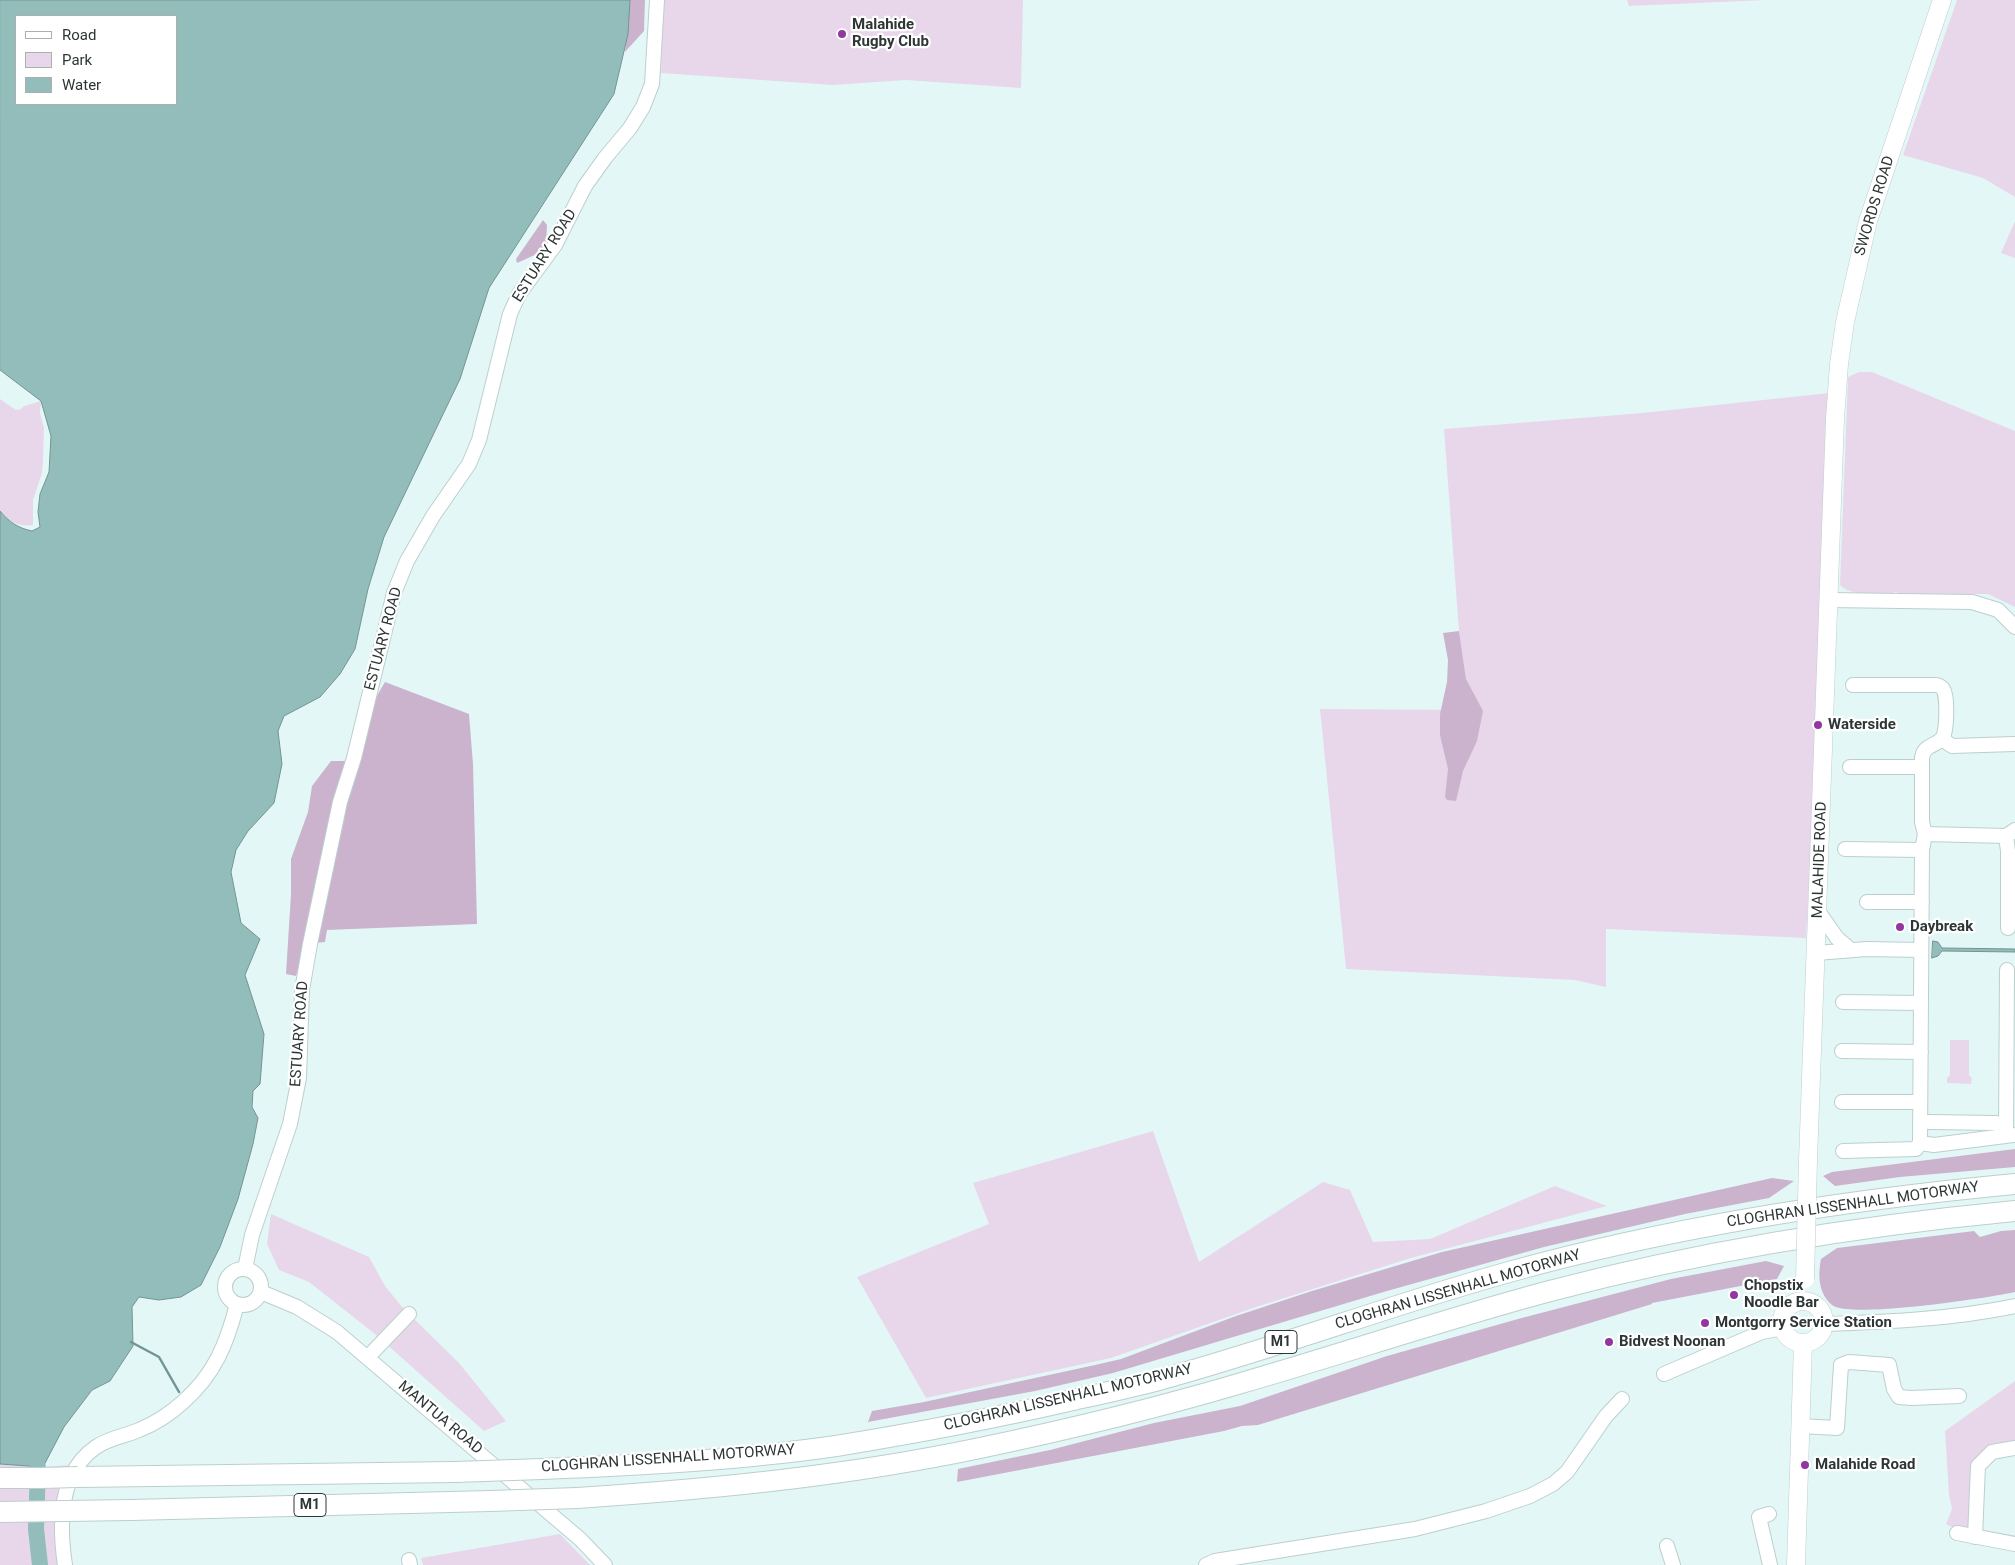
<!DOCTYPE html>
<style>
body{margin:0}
#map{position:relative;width:2015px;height:1565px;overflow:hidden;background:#e3f8f6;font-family:Roboto,sans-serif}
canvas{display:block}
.legend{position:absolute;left:15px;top:15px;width:162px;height:90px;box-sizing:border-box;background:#fff;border:1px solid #abafae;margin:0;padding:6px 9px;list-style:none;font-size:15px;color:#2d3635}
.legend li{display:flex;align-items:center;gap:10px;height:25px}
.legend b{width:25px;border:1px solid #abafae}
</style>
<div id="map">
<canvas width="2015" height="1565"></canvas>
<ul class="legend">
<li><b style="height:6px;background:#fff"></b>Road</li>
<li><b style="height:14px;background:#e8d7ea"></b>Park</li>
<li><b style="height:14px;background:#92bdba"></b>Water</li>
</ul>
</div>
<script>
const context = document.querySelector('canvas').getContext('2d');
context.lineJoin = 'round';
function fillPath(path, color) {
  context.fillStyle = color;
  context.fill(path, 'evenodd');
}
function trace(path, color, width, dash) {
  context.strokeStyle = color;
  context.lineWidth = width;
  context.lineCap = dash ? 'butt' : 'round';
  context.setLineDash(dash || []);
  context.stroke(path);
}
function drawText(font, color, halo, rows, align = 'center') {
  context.font = font + ' Roboto,sans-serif';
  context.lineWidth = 4.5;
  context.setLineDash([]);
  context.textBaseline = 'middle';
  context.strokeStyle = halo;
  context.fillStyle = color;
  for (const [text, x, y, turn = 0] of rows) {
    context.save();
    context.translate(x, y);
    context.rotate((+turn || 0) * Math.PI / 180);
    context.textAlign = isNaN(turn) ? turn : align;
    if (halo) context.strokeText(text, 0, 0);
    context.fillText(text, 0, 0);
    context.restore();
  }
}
const green = new Path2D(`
 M 663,0 L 1023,0 L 1021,88 L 906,80 L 833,85 L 661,73 Z
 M 1627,0 L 1766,0 L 1629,6 Z
 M 1957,0 L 2015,0 L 2015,197 L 1983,178 L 1903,155 Z
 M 2015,221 L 2015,258 L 2001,253 Z
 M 1859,372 L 1872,372 L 2015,431 L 2015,607 L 1988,594 L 1903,594 L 1895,592 L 1893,594 C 1879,593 1851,597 1840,585 L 1848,377 Z
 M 1829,393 L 1818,717 L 1806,938 L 1606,929 L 1606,987 L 1575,980 L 1346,969 L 1320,709 L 1470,710 L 1459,631 L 1444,429 L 1642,413 Z
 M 0,399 L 16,410 L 21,409 L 24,406 L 41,401 L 40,413 L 44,428 L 43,462 L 42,473 L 33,500 L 33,525 C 18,527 9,522 0,511 Z
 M 1950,1040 L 1969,1040 L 1969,1075 L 1972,1078 L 1971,1084 L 1947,1083 L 1947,1078 L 1950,1075 Z
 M 1153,1131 L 1199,1262 L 1323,1182 L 1350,1190 L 1373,1242 L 1430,1239 L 1555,1186 L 1607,1206 L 1411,1258 L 1256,1307 L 1111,1358 L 926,1398 L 857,1277 L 989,1224 L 973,1183 Z
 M 271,1214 L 369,1257 L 385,1286 L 403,1308 L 459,1363 L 506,1421 L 484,1431 L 375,1334 L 309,1282 L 279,1270 L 267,1244 Z
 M 2015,1381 L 2015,1443 L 1997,1443 L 1987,1449 L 1971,1525 C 1963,1532 1955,1529 1946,1524 L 1952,1509 L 1949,1495 L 1945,1431 Z
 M 0,1464 L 43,1467 L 70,1465 L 55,1527 L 60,1565 L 0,1565 Z
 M 560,1534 L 590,1565 L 423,1565 L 421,1558 Z`);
const forest = new Path2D(`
 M 630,0 L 645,0 L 644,31 L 625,52 Z
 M 543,220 L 547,225 L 546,246 L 537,254 L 517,263 L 516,259 Z
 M 1459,631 L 1466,679 L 1483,711 L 1477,741 L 1463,771 L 1456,801 L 1447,800 L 1445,797 L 1448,769 L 1440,735 L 1440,714 L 1447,682 L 1448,660 L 1443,633 Z
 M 385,682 L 469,714 L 473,764 L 477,924 L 327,930 L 325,942 L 305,944 L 296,976 L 286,974 L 291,894 L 291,859 L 308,812 L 312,786 L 331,761 L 358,761 L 374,701 Z
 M 2015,1149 L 2015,1167 L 1900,1177 L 1835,1186 L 1823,1176 L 1832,1172 Z
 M 1772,1178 L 1794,1181 L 1769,1198 L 1685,1214 L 1544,1247 L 1387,1291 L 1113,1373 L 1035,1391 L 868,1422 L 872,1411 L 924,1402 L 1095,1365 L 1121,1359 L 1236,1316 L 1312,1291 L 1442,1252 Z
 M 2015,1230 L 2015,1292 C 1988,1298 1850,1319 1832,1305 C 1818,1293 1818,1275 1821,1259 L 1837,1248 L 1974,1231 L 1980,1237 L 2001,1231 Z
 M 1766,1261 L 1784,1266 L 1777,1279 L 1652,1303 L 1652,1304 L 1258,1425 L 1242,1426 L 1224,1431 L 957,1482 L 958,1469 L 1050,1450 L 1154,1423 L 1240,1406 L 1387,1356 L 1518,1319 L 1671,1279 Z`);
const water = new Path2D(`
 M 0,0 L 630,0 L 628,34 L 614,94 L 489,288 L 460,379 L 384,537 L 368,589 L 355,649 L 340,674 L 320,697 L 284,716 L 278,731 L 282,764 L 274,803 L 248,831 L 236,850 L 231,872 L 241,923 L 260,939 L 245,975 L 264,1034 L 260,1084 L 253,1091 L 252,1107 L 258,1118 L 253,1144 L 238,1199 L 220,1247 L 201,1285 L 181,1297 L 159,1300 L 139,1297 L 132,1307 L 133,1346 L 110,1381 L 92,1390 L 64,1427 L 43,1467 L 0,1464 L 0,511 C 9,522 18,528 32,531 L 40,527 L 38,512 L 40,494 L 49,472 L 51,436 L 41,401 L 0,370 ZM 176,16 L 176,104 L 16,104 L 16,16 Z
 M 1933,941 L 1938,942 L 1942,948 L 2015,949 L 2015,952 L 1942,951 L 1938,956 L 1932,958 Z`);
const stream = new Path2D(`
 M 131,1342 L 159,1357 L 179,1392`);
const river = new Path2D(`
 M 38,1467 L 36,1529 L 40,1565`);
const minor = new Path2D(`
 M 1829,600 L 1972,602 L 1998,610 L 2015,627
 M 1942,739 L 1952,746 L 2015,744
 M 1850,767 L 1922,767
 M 1925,834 L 2006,836
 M 1845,849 L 1922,850
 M 1867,902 L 1922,902
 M 1818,911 L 1837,938 L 1851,950
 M 2008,928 L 2008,851 L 2006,836 L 2015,830
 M 1816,953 L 1867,949 L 1921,950
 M 1843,1002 L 1921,1003
 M 1842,1051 L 1921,1052
 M 1842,1102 L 1920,1102
 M 1929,1122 L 1996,1123
 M 2006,1136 L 2007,970
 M 1920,1143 L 1934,1145 L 2013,1135
 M 1843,1151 L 1916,1149 L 1920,1143 L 1922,850 L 1925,834 L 1922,822 L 1922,758 C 1924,745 1933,747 1942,739 C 1947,732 1948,696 1943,689 C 1941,686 1940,686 1936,685 L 1853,685
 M 245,1269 L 252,1235 L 290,1124 L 299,1078 L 302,990 L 310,944 L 340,802 L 354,758 L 394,593 L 407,561 L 433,516 L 469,464 L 479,440 L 510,314 L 519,294 L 555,245 L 585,186 L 605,158 L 630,128 L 643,107 L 652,84 L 657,0
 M225 1287a18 18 0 1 1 36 0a18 18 0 1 1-36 0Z
 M 261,1292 L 297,1307 L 337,1332 L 580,1539 L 605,1565
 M 1824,1324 C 1888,1322 1952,1319 2015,1306
 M 368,1357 L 409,1314
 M 1664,1374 L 1762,1332 L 1783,1328
 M 1800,1426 L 1837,1428 L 1841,1365 L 1849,1362 L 1889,1365 L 1894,1389 L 1899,1397 L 1911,1398 L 1959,1396
 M 1769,1514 L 1759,1517 L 1770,1565
 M 1957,1533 L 2015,1544
 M 1975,1537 L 1978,1466 L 1992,1452 L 2015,1448
 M 1667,1546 L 1673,1565
 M 409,1560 L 410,1565
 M 65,1565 C 59,1525 59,1472 96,1447 C 109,1438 125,1436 139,1430 C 154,1424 171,1413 183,1402 C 215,1374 227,1343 237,1304
 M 1206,1565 L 1215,1561 L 1415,1529 L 1486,1511 L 1530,1496 L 1553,1484 L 1567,1472 L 1606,1416 L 1622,1399`);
const major = new Path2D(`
 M 1808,1160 L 1835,419 L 1839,364 L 1845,322 L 1868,221 L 1942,0
 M1782 1322a21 21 0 1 1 42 0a21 21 0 1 1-42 0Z
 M 1796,1565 L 1803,1343`);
const highway = new Path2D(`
 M 542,1469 C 640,1465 739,1460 836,1446 C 916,1433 995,1418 1073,1400 C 1100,1394 1128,1388 1155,1381 C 1274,1349 1390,1305 1509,1272 C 1675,1226 1844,1200 2015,1184
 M 78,1477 L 455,1472
 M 0,1478 L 41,1478
 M 577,1498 C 712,1489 847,1476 980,1448 C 1066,1430 1153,1409 1238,1384 C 1342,1354 1445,1319 1550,1291 C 1702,1251 1858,1226 2015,1211
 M 131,1510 L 490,1501`);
const majorBridge = new Path2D(`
 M 1805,1279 L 1808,1160`);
const highwayBridge = new Path2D(`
 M 455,1472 L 542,1469
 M 41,1478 L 78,1477
 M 490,1501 L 577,1498
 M 0,1512 L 131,1510`);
const markers = [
 [842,34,5,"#9236a0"],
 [1818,725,5,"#9236a0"],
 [1900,927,5,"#9236a0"],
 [1734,1295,5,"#9236a0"],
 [1705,1323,5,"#9236a0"],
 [1609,1342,5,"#9236a0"],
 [1805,1465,5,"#9236a0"]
];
const shields = [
 [1281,1342,32],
 [310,1505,32]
];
const shieldNames = [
 ["M1",1281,1342],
 ["M1",310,1505]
];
const poiNames = [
 ["Malahide",852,25],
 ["Rugby Club",852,42],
 ["Waterside",1828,725],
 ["Daybreak",1910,927],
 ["Chopstix",1744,1286],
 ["Noodle Bar",1744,1303],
 ["Montgorry Service Station",1715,1323],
 ["Bidvest Noonan",1619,1342],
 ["Malahide Road",1815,1465]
];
const streetNames = [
 ["SWORDS ROAD",1875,206,-73],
 ["ESTUARY ROAD",545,256,-58],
 ["ESTUARY ROAD",384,639,-75],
 ["MALAHIDE ROAD",1820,860,-88],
 ["ESTUARY ROAD",300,1034,-86],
 ["CLOGHRAN LISSENHALL MOTORWAY",1853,1205,-8],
 ["CLOGHRAN LISSENHALL MOTORWAY",1458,1290,-16],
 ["CLOGHRAN LISSENHALL MOTORWAY",1068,1398,-13],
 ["MANTUA ROAD",440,1418,40],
 ["CLOGHRAN LISSENHALL MOTORWAY",668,1459,-4]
];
fillPath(green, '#e8d7ea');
fillPath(forest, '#cbb3ce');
fillPath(water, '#92bdba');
trace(water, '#749492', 1);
trace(stream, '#749492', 2.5);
trace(river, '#92bdba', 16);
trace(minor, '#bbcfce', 16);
trace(major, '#bbcfce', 19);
trace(highway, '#bbcfce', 22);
trace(minor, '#fff', 14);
trace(major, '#fff', 18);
trace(highway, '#fff', 20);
trace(majorBridge, '#bbcfce', 19, []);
trace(highwayBridge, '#bbcfce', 22, []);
trace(majorBridge, '#fff', 18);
trace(highwayBridge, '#fff', 20);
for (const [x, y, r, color] of markers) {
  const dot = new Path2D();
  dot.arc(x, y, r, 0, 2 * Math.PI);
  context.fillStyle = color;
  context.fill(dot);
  trace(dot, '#fff', 2);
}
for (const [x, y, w] of shields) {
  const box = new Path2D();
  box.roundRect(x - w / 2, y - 11.5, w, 23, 4);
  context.fillStyle = '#fff';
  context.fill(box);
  trace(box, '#2d3635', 1);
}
drawText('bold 14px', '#2d3635', null, shieldNames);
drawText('bold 15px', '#2d3635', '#fff', poiNames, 'left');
drawText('15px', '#2d3635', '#fff', streetNames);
</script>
